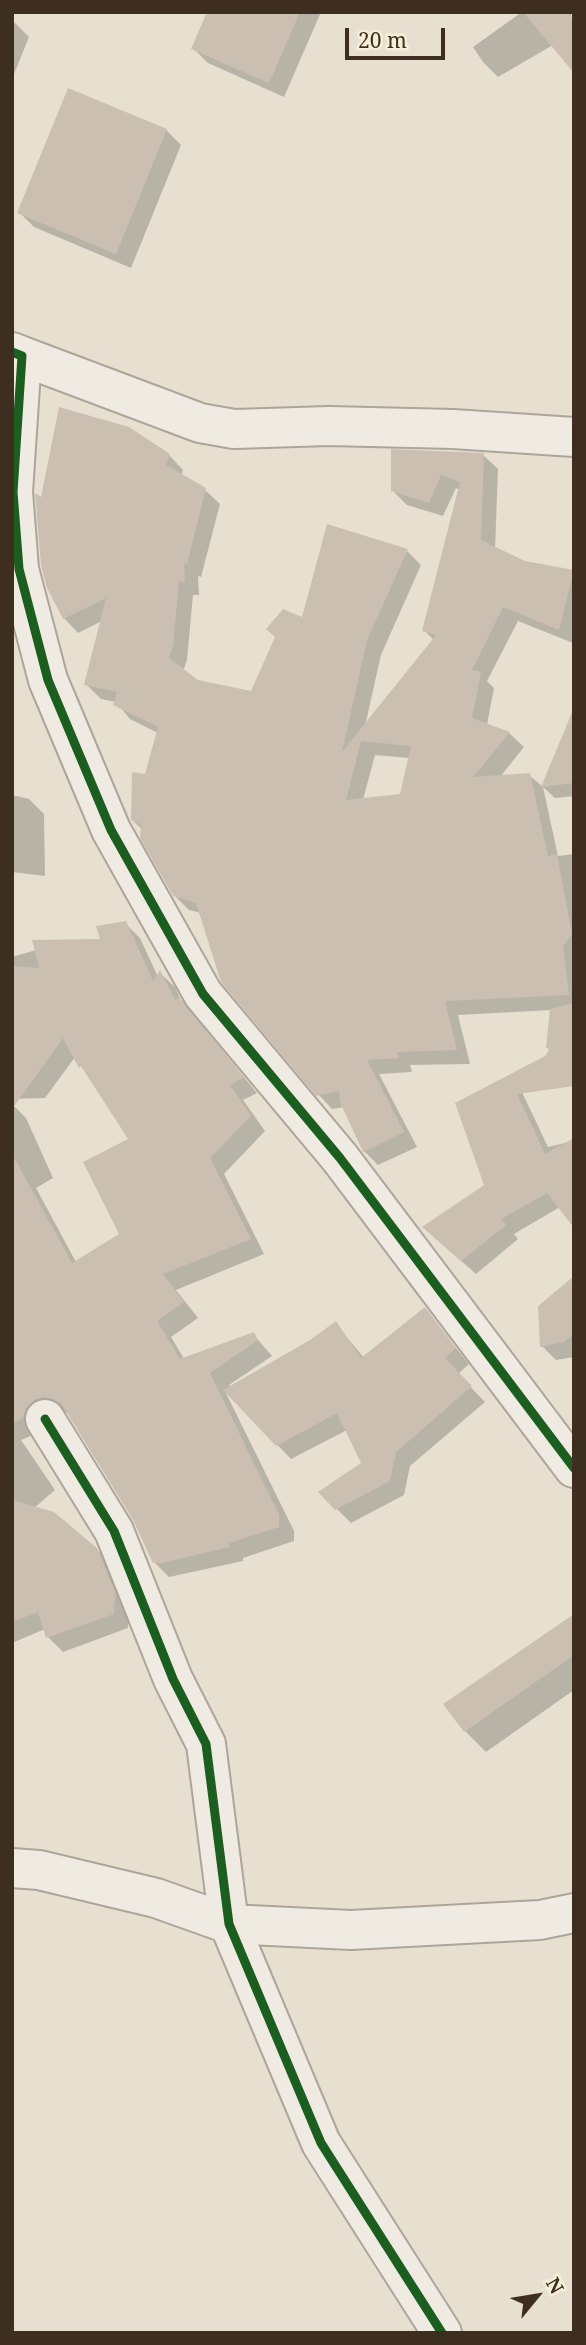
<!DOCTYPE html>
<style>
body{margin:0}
#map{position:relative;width:586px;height:2345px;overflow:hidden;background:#e7e0d1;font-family:"Noto Serif",serif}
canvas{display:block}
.frame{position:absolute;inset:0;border:14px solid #3d2e20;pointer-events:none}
.north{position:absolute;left:502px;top:2261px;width:70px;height:70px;-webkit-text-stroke:5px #f7eed8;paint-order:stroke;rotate:60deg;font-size:19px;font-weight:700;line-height:28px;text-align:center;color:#3d2e20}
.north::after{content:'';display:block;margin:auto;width:24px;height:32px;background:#3d2e20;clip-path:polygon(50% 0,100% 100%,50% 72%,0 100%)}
.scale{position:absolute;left:345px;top:28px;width:100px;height:32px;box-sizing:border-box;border:4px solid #3d2e20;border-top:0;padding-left:9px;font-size:21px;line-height:24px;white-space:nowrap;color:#3d2e20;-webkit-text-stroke:5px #f7eed8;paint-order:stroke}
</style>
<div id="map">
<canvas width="586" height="2345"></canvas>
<div class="frame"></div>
<div class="north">N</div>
<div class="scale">20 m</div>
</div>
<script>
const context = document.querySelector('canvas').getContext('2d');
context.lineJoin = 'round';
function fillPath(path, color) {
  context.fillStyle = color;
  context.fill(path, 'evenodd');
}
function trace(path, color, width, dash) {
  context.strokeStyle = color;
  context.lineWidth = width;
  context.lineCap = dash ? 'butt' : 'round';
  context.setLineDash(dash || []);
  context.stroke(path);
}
const shadow = new Path2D(`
 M 209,12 L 321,12 L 284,97 L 208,63 L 193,48 Z
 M 522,12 L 571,12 L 574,69 L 553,45 L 498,77 L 483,62 L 473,47 Z
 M 12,20 L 29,37 L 12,79 Z
 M 166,130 L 181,145 L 131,268 L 34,227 L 19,212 Z
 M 169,455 L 183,470 L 181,476 L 205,490 L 220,504 L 201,577 L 198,576 L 199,595 L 193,595 L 187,660 L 183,671 L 197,681 L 252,693 L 303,619 L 407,551 L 421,565 L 381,655 L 365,726 L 434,640 L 424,630 L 460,490 L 456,488 L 443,516 L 407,505 L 393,491 L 483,455 L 498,469 L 495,549 L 525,562 L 574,573 L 573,643 L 518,621 L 487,681 L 494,688 L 487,725 L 509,733 L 524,747 L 500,777 L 529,775 L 543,787 L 558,856 L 574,854 L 574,1062 L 562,1062 L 548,1048 L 551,1010 L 458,1015 L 470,1064 L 410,1065 L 412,1072 L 379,1074 L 417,1147 L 378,1165 L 364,1151 L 344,1107 L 332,1109 L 318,1094 L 201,913 L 189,910 L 174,895 L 143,830 L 132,820 L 158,733 L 130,719 L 116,702 L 101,699 L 86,684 L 102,621 L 78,633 L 64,618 L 42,499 ZM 375,755 L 410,758 L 402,796 L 363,800 Z
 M 573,713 L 574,796 L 555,798 L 543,787 Z
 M 12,795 L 29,799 L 44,814 L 45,876 L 12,872 Z
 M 125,923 L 140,938 L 158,977 L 160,973 L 175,987 L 182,1002 L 257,1093 L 243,1100 L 265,1131 L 224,1174 L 264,1254 L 176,1290 L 198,1318 L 171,1337 L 184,1359 L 253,1334 L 272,1356 L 229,1385 L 231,1387 L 311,1342 L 335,1323 L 364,1358 L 425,1310 L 469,1364 L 458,1374 L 485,1402 L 410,1466 L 404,1495 L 351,1523 L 336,1508 L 364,1463 L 347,1430 L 291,1459 L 225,1391 L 294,1531 L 294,1541 L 243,1558 L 243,1561 L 169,1577 L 154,1562 L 134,1519 L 70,1414 L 61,1411 L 38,1433 L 21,1440 L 55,1490 L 34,1508 L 96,1549 L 112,1565 L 129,1608 L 128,1628 L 63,1652 L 48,1637 L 45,1629 L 12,1643 L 12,1104 L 26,1118 L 53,1178 L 36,1188 L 76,1262 L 121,1235 L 131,1140 L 75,1057 L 45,1098 L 12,1099 L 12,957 L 36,950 L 102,941 Z
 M 521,1090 L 548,1147 L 574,1141 L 560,1207 L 514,1234 L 518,1239 L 476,1274 L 439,1241 L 486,1186 L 457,1104 Z
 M 574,1278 L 574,1357 L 556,1360 L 542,1346 Z
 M 574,1616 L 574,1690 L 486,1752 L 465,1731 Z`);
const building = new Path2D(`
 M 207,12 L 300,12 L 269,83 L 191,49 Z
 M 523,12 L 567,12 L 574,22 L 574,73 Z
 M 68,88 L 167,129 L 116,254 L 17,213 Z
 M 59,407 L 129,427 L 170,454 L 166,465 L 206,488 L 187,564 L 184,563 L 185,582 L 179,581 L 173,645 L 169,658 L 198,680 L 251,691 L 275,637 L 266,629 L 283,609 L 302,617 L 327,524 L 408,549 L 367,640 L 342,752 L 436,635 L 422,631 L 460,482 L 441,475 L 429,503 L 391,491 L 391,449 L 484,453 L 481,540 L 525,561 L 574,570 L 559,630 L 503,607 L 472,670 L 481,672 L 472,718 L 510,732 L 473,777 L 530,773 L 548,856 L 557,854 L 572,934 L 563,946 L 569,995 L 445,1001 L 457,1050 L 397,1052 L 399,1058 L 367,1060 L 404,1132 L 363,1152 L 340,1102 L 339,1091 L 316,1096 L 221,982 L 196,903 L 173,896 L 140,838 L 141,825 L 131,820 L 132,772 L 145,774 L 158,727 L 113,705 L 117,692 L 84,685 L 106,598 L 63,619 L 47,588 L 41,565 L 35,493 L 41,497 ZM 361,741 L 411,746 L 400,794 L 346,800 Z
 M 573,710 L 574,783 L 541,787 Z
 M 126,921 L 153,981 L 160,970 L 175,1000 L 180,998 L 244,1077 L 230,1085 L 251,1116 L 210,1158 L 251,1239 L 163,1274 L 184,1302 L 157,1321 L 180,1359 L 254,1332 L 258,1340 L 210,1373 L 279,1515 L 279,1527 L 229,1543 L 229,1547 L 162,1563 L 153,1563 L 133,1520 L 61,1403 L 45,1397 L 34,1400 L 26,1408 L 23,1418 L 12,1423 L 12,1154 L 72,1263 L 119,1234 L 83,1162 L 128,1139 L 81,1066 L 79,1068 L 63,1038 L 12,1109 L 12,966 L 39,968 L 32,940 L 100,939 L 96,926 Z
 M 574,1003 L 574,1086 L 517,1094 L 545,1154 L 574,1138 L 574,1228 L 547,1193 L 501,1219 L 506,1225 L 461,1261 L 422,1227 L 484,1185 L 455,1103 L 545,1056 L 550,1048 L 546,1048 L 550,1009 Z
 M 574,1276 L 574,1334 L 564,1342 L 540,1347 L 538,1306 Z
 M 425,1307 L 456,1348 L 445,1358 L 472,1386 L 396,1452 L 390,1481 L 335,1510 L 318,1492 L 361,1463 L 337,1413 L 276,1446 L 223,1390 L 310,1340 L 336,1321 L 361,1358 Z
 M 12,1500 L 54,1512 L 97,1548 L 115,1592 L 114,1614 L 46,1638 L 38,1612 L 12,1622 Z
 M 574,1614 L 574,1655 L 464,1732 L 443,1704 Z`);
const minor = new Path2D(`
 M 12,352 L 22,356 L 13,492 L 19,569 L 48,680 L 111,830 L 203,994 L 340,1158 L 574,1468
 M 22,356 L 200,423 L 234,429 L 329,426 L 453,429 L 574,437
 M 45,1419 L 114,1531 L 173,1679 L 206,1744 L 229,1924 L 321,2143 L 442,2333
 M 12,1868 L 39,1870 L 156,1898 L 229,1924 L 351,1930 L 540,1920 L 574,1913`);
const cycleway = new Path2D(`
 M 12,352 L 22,356 L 13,492 L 19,569 L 48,680 L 111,830 L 203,994 L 340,1158 L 574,1468
 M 45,1419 L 114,1531 L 173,1679 L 206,1744 L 229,1924 L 321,2143 L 442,2333`);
fillPath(shadow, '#0003');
fillPath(building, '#cbbfb2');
trace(minor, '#ada599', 42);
trace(minor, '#efebe3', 38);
trace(cycleway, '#1b5e20', 9);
</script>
